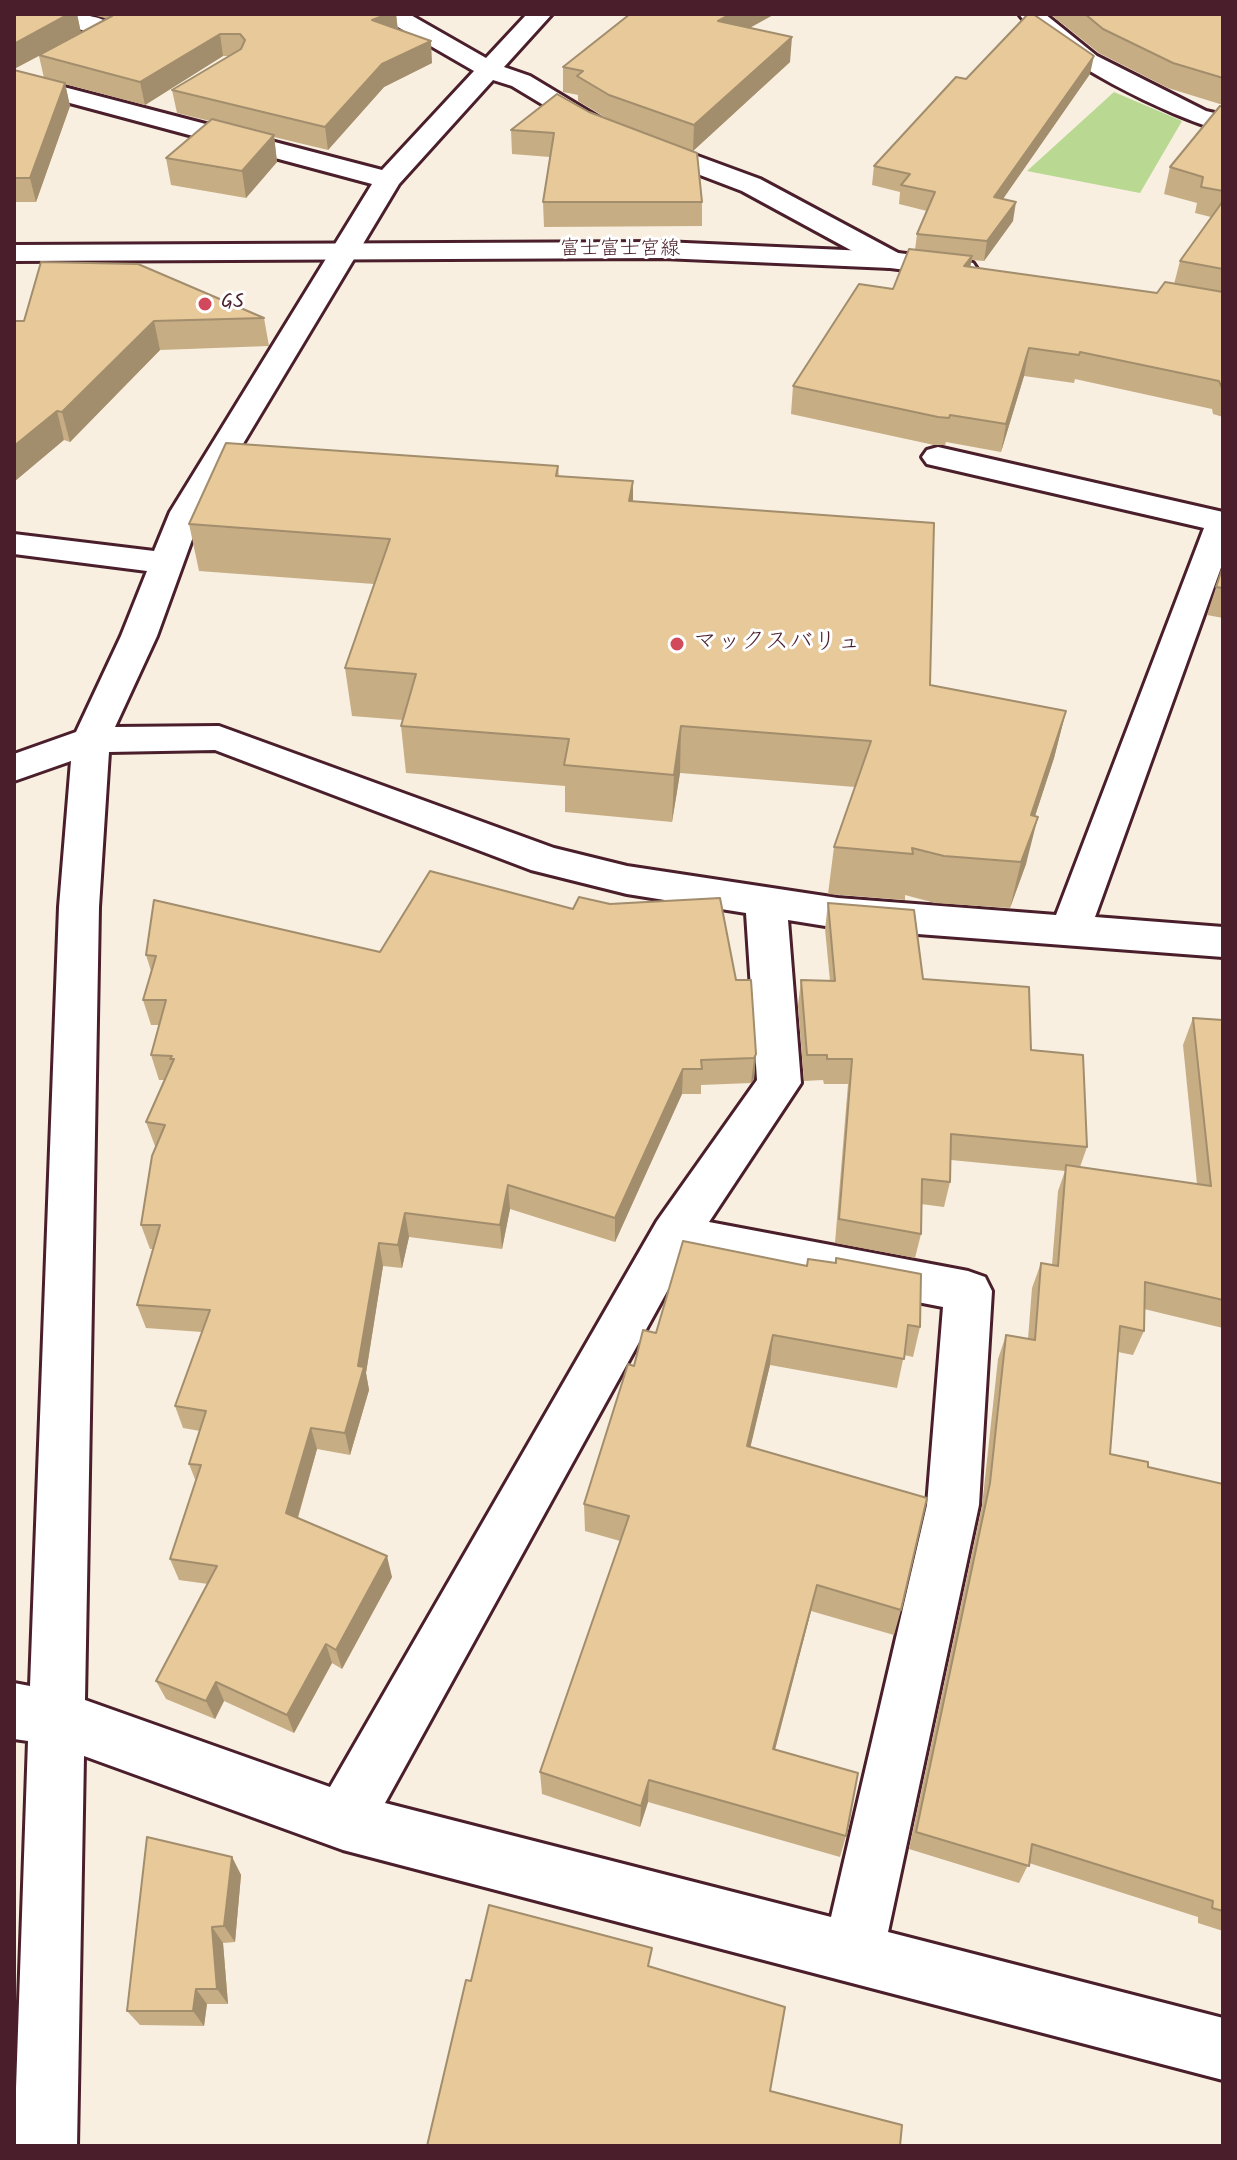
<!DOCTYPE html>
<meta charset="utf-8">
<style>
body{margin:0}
#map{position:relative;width:1237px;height:2160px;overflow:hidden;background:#f8efe1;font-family:Kalam,sans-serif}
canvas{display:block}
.frame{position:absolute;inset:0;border:16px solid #4a1f2b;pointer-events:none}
</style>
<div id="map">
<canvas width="1237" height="2160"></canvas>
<div class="frame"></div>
</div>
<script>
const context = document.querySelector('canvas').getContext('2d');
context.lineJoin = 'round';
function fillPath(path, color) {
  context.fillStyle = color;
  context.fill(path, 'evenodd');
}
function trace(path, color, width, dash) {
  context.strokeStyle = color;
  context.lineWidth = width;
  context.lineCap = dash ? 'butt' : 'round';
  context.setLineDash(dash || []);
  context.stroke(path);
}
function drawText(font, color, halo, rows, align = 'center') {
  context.font = font + ' Kalam,"Klee One",sans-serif';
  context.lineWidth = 6;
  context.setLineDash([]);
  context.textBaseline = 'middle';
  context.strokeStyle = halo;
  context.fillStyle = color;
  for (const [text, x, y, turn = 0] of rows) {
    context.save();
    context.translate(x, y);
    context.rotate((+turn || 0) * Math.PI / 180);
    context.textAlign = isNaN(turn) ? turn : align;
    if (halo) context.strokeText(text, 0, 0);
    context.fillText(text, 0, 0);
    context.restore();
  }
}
const green = new Path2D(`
 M 1114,92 L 1182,121 L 1140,193 L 1027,171 Z`);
const minor = new Path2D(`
 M 48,14 C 70,14 104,12 119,31 L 115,36 L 65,60 L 57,58 L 53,53 L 57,48 L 87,32 L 52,19 Z
 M 380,14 L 409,14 L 486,58 L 527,14 L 552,14 L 504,67 L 530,76 L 608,123 L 760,179 L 900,254 L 904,260 L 900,266 L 890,268 L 880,266 L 742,191 L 590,133 L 512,86 L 493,80 L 399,184 L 202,512 L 157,636 L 115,727 L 219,726 L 554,848 L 627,866 L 838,898 L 1056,915 L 1204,528 L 927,464 L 922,457 L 927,450 L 938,447 L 1223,512 L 1223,562 L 1095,917 L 1223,927 L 1223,957 L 838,928 L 788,920 L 801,1083 L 709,1222 L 968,1271 L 985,1277 L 992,1291 L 979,1505 L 888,1932 L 1223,2018 L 1223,2080 L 343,1850 L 84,1756 L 77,2146 L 14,2146 L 28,1741 L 14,1739 L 14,1683 L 30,1686 L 59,907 L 71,761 L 14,781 L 14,754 L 76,732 L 121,636 L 147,571 L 14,554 L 14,534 L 154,551 L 170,512 L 372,184 L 14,88 L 14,74 L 382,170 L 474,71 L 384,19 ZM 215,750 L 531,870 L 627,894 L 746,913 L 757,1080 L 657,1221 L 330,1787 L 85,1700 L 99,907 L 109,752 ZM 686,1257 L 943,1307 L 927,1505 L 831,1917 L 385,1803 Z
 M 1019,14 L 1045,14 L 1097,56 L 1206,111 L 1223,115 L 1223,131 C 1170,117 1051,59 1019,14 Z`);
const major = new Path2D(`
 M 663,242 L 890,252 L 963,261 L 973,263 L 977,269 L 973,275 L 963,277 L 890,268 L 663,258 L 14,261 L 14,245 Z`);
const wall = new Path2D(`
 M 14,14 L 77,14 L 81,33 L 108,19 L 89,14 L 396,14 L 398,29 L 432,63 L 384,87 L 328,150 L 274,137 L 277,162 L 246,198 L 171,185 L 166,158 L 210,121 L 177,113 L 172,90 L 229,56 L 223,56 L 145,105 L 65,84 L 70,106 L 36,202 L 14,202 L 14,70 L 44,78 L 39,56 L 14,69 Z
 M 1050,14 L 1223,14 L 1223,105 L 1168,88 L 1099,53 Z
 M 749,28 L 790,62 L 693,151 L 702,202 L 702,226 L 544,227 L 543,202 L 550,157 L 512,154 L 511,130 L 589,112 L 608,119 L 578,101 L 578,95 L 563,92 L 563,67 Z
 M 1090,74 L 1003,199 L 1013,221 L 984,261 L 972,260 L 970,267 L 1157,293 L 1174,284 L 1180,261 L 1211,217 L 1195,213 L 1197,203 L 1164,194 L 1170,167 L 1223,106 L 1223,417 L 1213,414 L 1212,409 L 1075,379 L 1074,383 L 1024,376 L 1001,452 L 946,442 L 945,445 L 934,445 L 791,414 L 793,386 L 893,289 L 915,250 L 917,234 L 927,211 L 899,204 L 900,192 L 872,185 L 874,166 L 966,79 Z
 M 264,318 L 269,346 L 160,350 L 70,442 L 64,440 L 14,321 Z
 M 558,466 L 559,476 L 633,502 L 930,685 L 1066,711 L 1054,758 L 1035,816 L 1026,864 L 1010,908 L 935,903 L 905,895 L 905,900 L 828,894 L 834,847 L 855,787 L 680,773 L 672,822 L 565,812 L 565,786 L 406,773 L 401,726 L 403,720 L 352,716 L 345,668 L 374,584 L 199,571 L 189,524 Z
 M 1223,566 L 1223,618 L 1207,615 Z
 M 828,903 L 923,979 L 1031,1050 L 1087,1147 L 1080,1167 L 1197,1184 L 1183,1045 L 1193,1018 L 1223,1020 L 1223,1328 L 1144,1309 L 1144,1331 L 1133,1355 L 1118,1352 L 1110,1454 L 1148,1467 L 1223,1484 L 1223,1931 L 1198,1923 L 1198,1917 L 1029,1863 L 1019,1883 L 909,1849 L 982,1506 L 998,1359 L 1006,1335 L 1028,1339 L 1032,1288 L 1041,1263 L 1052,1265 L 1058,1191 L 1065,1171 L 951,1160 L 950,1182 L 944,1207 L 921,1204 L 921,1234 L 915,1258 L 835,1243 L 848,1084 L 824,1084 L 823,1080 L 804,1081 L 798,1006 L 801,980 L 830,981 L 825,929 Z
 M 380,952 L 736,980 L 756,1054 L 754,1079 L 751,1083 L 701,1085 L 701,1094 L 682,1094 L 615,1242 L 510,1209 L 502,1249 L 409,1237 L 402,1268 L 383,1266 L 366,1373 L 369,1390 L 350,1455 L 317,1449 L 298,1518 L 392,1577 L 342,1669 L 332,1663 L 294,1733 L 224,1701 L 215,1719 L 166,1699 L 156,1681 L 208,1584 L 179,1580 L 170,1559 L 196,1482 L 189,1464 L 200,1431 L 183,1428 L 175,1406 L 202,1332 L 146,1328 L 137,1305 L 153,1249 L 150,1249 L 141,1225 L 156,1147 L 155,1146 L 146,1122 L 165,1080 L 159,1080 L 151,1055 L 159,1025 L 151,1025 L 143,1000 L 151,971 L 146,955 Z
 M 683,1241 L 920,1327 L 913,1357 L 904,1355 L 897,1388 L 770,1365 L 750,1447 L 901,1610 L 894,1635 L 811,1611 L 775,1750 L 846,1836 L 840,1857 L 648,1802 L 640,1827 L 542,1794 L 540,1772 L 620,1541 L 585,1531 L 584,1504 L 634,1366 L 656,1333 Z
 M 232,1857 L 241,1875 L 235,1942 L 223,1943 L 228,2004 L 207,2004 L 204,2026 L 140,2025 L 127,2011 Z`);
const shadedWall = new Path2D(`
 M 69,14 L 77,14 L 81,33 L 14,69 L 14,44 Z
 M 388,14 L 396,14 L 398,34 L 372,20 Z
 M 731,14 L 775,14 L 717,46 L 718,21 Z
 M 220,34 L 223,56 L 145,105 L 140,82 Z
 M 792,37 L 790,62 L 693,151 L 694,125 Z
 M 431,41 L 432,63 L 384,87 L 328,150 L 325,127 L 382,64 Z
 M 1094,56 L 1090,74 L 991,216 L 994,197 Z
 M 65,83 L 70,106 L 36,202 L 30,178 Z
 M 274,135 L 277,162 L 246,198 L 242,171 Z
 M 1016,202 L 1013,221 L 984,261 L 987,241 Z
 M 972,256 L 968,282 L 964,266 Z
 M 154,321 L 160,350 L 70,442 L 62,412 Z
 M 1029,348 L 1024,376 L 1001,452 L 1006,424 Z
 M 57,411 L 64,440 L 14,482 L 14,446 Z
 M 633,481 L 633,528 L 629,501 Z
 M 1066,711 L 1054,758 L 1020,862 L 1031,815 Z
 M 681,726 L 680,773 L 672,822 L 674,775 Z
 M 1038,817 L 1026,864 L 1010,908 L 1021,862 Z
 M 756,1054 L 754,1079 L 751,1083 L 754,1058 Z
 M 683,1069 L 682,1094 L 615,1242 L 615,1218 Z
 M 508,1185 L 510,1209 L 502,1249 L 500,1225 Z
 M 405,1213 L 409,1237 L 402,1268 L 398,1245 Z
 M 379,1243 L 383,1266 L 366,1373 L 369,1390 L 350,1455 L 345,1433 Z
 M 773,1335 L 770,1365 L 744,1474 L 747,1446 Z
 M 311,1428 L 317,1449 L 293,1534 L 286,1513 Z
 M 387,1556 L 392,1577 L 342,1669 L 336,1650 Z
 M 817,1585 L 811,1611 L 769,1772 L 773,1749 Z
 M 326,1644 L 332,1663 L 294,1733 L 287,1715 Z
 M 216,1682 L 224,1701 L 215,1719 L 206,1701 Z
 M 649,1780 L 648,1802 L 640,1827 L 641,1806 Z
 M 232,1857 L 241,1875 L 235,1942 L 224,1926 Z
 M 212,1927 L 223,1943 L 228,2004 L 217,1989 Z
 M 196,1989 L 207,2004 L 204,2026 L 193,2011 Z`);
const building = new Path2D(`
 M 14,14 L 69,14 L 14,44 Z
 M 114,14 L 388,14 L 372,20 L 431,41 L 382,64 L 325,127 L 172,90 L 241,49 L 245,40 L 240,34 L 220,34 L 140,82 L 39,55 L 112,16 Z
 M 630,14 L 731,14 L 718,21 L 792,37 L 694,125 L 609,95 L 577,76 L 583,71 L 563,67 Z
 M 1028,14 L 1033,14 L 1094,56 L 994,197 L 1016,202 L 987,241 L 917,234 L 935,192 L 901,185 L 910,174 L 874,166 L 956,77 L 966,79 Z
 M 1085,14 L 1223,14 L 1223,78 L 1173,63 L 1103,29 Z
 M 14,70 L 65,83 L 30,178 L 14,178 Z
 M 557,94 L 589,112 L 697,153 L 702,202 L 543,202 L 554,133 L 511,130 Z
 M 1220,106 L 1223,106 L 1223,191 L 1201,187 L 1203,177 L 1170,167 Z
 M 212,119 L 274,135 L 242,171 L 166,158 Z
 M 1223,201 L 1223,269 L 1180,261 Z
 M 909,249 L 972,256 L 964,266 L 1157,293 L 1165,282 L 1223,292 L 1223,387 L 1221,386 L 1219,381 L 1080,352 L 1079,355 L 1029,348 L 1006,424 L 950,415 L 949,418 L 938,417 L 793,386 L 859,284 L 893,289 Z
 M 41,262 L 138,264 L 264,318 L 154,321 L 62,412 L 57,411 L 14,446 L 14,321 L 24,321 Z
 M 226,443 L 558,466 L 556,476 L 633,481 L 629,501 L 934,523 L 930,685 L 1066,711 L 1031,815 L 1038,817 L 1021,862 L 944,856 L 912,848 L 913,854 L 834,847 L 871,741 L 681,726 L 674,775 L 564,765 L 569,739 L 401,726 L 416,674 L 345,668 L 390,539 L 189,524 Z
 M 1223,566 L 1223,588 L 1216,587 Z
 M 430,871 L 573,909 L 579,897 L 610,904 L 720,898 L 736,980 L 751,980 L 756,1054 L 754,1058 L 701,1060 L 702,1069 L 683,1069 L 615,1218 L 508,1185 L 500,1225 L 405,1213 L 398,1245 L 379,1243 L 358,1366 L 364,1367 L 345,1433 L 311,1428 L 286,1513 L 387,1556 L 336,1650 L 326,1644 L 287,1715 L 216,1682 L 206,1701 L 156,1681 L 217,1566 L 170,1559 L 201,1465 L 189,1464 L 206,1411 L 175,1406 L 210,1310 L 137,1305 L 160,1225 L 141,1225 L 152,1156 L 165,1125 L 146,1122 L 174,1059 L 170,1059 L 172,1056 L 151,1055 L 166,1000 L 143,1000 L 156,956 L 146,955 L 154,900 L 380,952 Z
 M 828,903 L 914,910 L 923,979 L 1029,987 L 1031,1050 L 1083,1055 L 1087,1147 L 951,1134 L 950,1182 L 922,1179 L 921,1234 L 839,1219 L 852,1059 L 827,1059 L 827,1055 L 807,1055 L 801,980 L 835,981 Z
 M 1193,1018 L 1223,1020 L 1223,1300 L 1145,1282 L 1144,1331 L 1120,1326 L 1110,1454 L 1148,1462 L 1148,1467 L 1223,1484 L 1223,1911 L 1212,1908 L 1213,1901 L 1032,1844 L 1029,1866 L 916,1832 L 990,1483 L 1006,1335 L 1035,1340 L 1041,1263 L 1058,1266 L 1066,1165 L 1211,1186 Z
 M 683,1241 L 807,1266 L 808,1259 L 836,1263 L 836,1258 L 921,1274 L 920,1327 L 908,1325 L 904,1359 L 773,1335 L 747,1446 L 927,1498 L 901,1610 L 817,1585 L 773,1749 L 858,1773 L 846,1836 L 649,1780 L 641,1806 L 540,1772 L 629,1516 L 584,1504 L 628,1364 L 634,1366 L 643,1330 L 656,1333 Z
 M 147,1837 L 232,1857 L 224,1926 L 212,1927 L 217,1989 L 196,1989 L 193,2011 L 127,2011 Z
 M 489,1905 L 652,1948 L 648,1966 L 785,2007 L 770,2091 L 902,2125 L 900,2146 L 427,2146 L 466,1980 L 471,1981 Z`);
const markers = [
 [205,304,8,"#d1495b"],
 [677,644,8,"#d1495b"]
];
const farStreetnames = [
 ["富士富士宮線",620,251]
];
const farPoinames = [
 ["GS",221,304]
];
const poiNames = [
 ["マックスバリュ",693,644]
];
fillPath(green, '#b9d891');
trace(minor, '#4a1f2b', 6);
trace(major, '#4a1f2b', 6);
fillPath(minor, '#fff');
fillPath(major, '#fff');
fillPath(wall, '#c7ad84');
fillPath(shadedWall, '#a28d6c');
fillPath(building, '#e7c99a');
trace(building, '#a28d6c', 2);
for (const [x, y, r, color] of markers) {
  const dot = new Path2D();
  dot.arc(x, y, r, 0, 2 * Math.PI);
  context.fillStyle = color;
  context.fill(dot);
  trace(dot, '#fff', 3);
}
drawText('20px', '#4a1f2b', '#fff', farStreetnames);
drawText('20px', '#4a1f2b', '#fff', farPoinames, 'left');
drawText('24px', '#4a1f2b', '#fff', poiNames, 'left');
</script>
